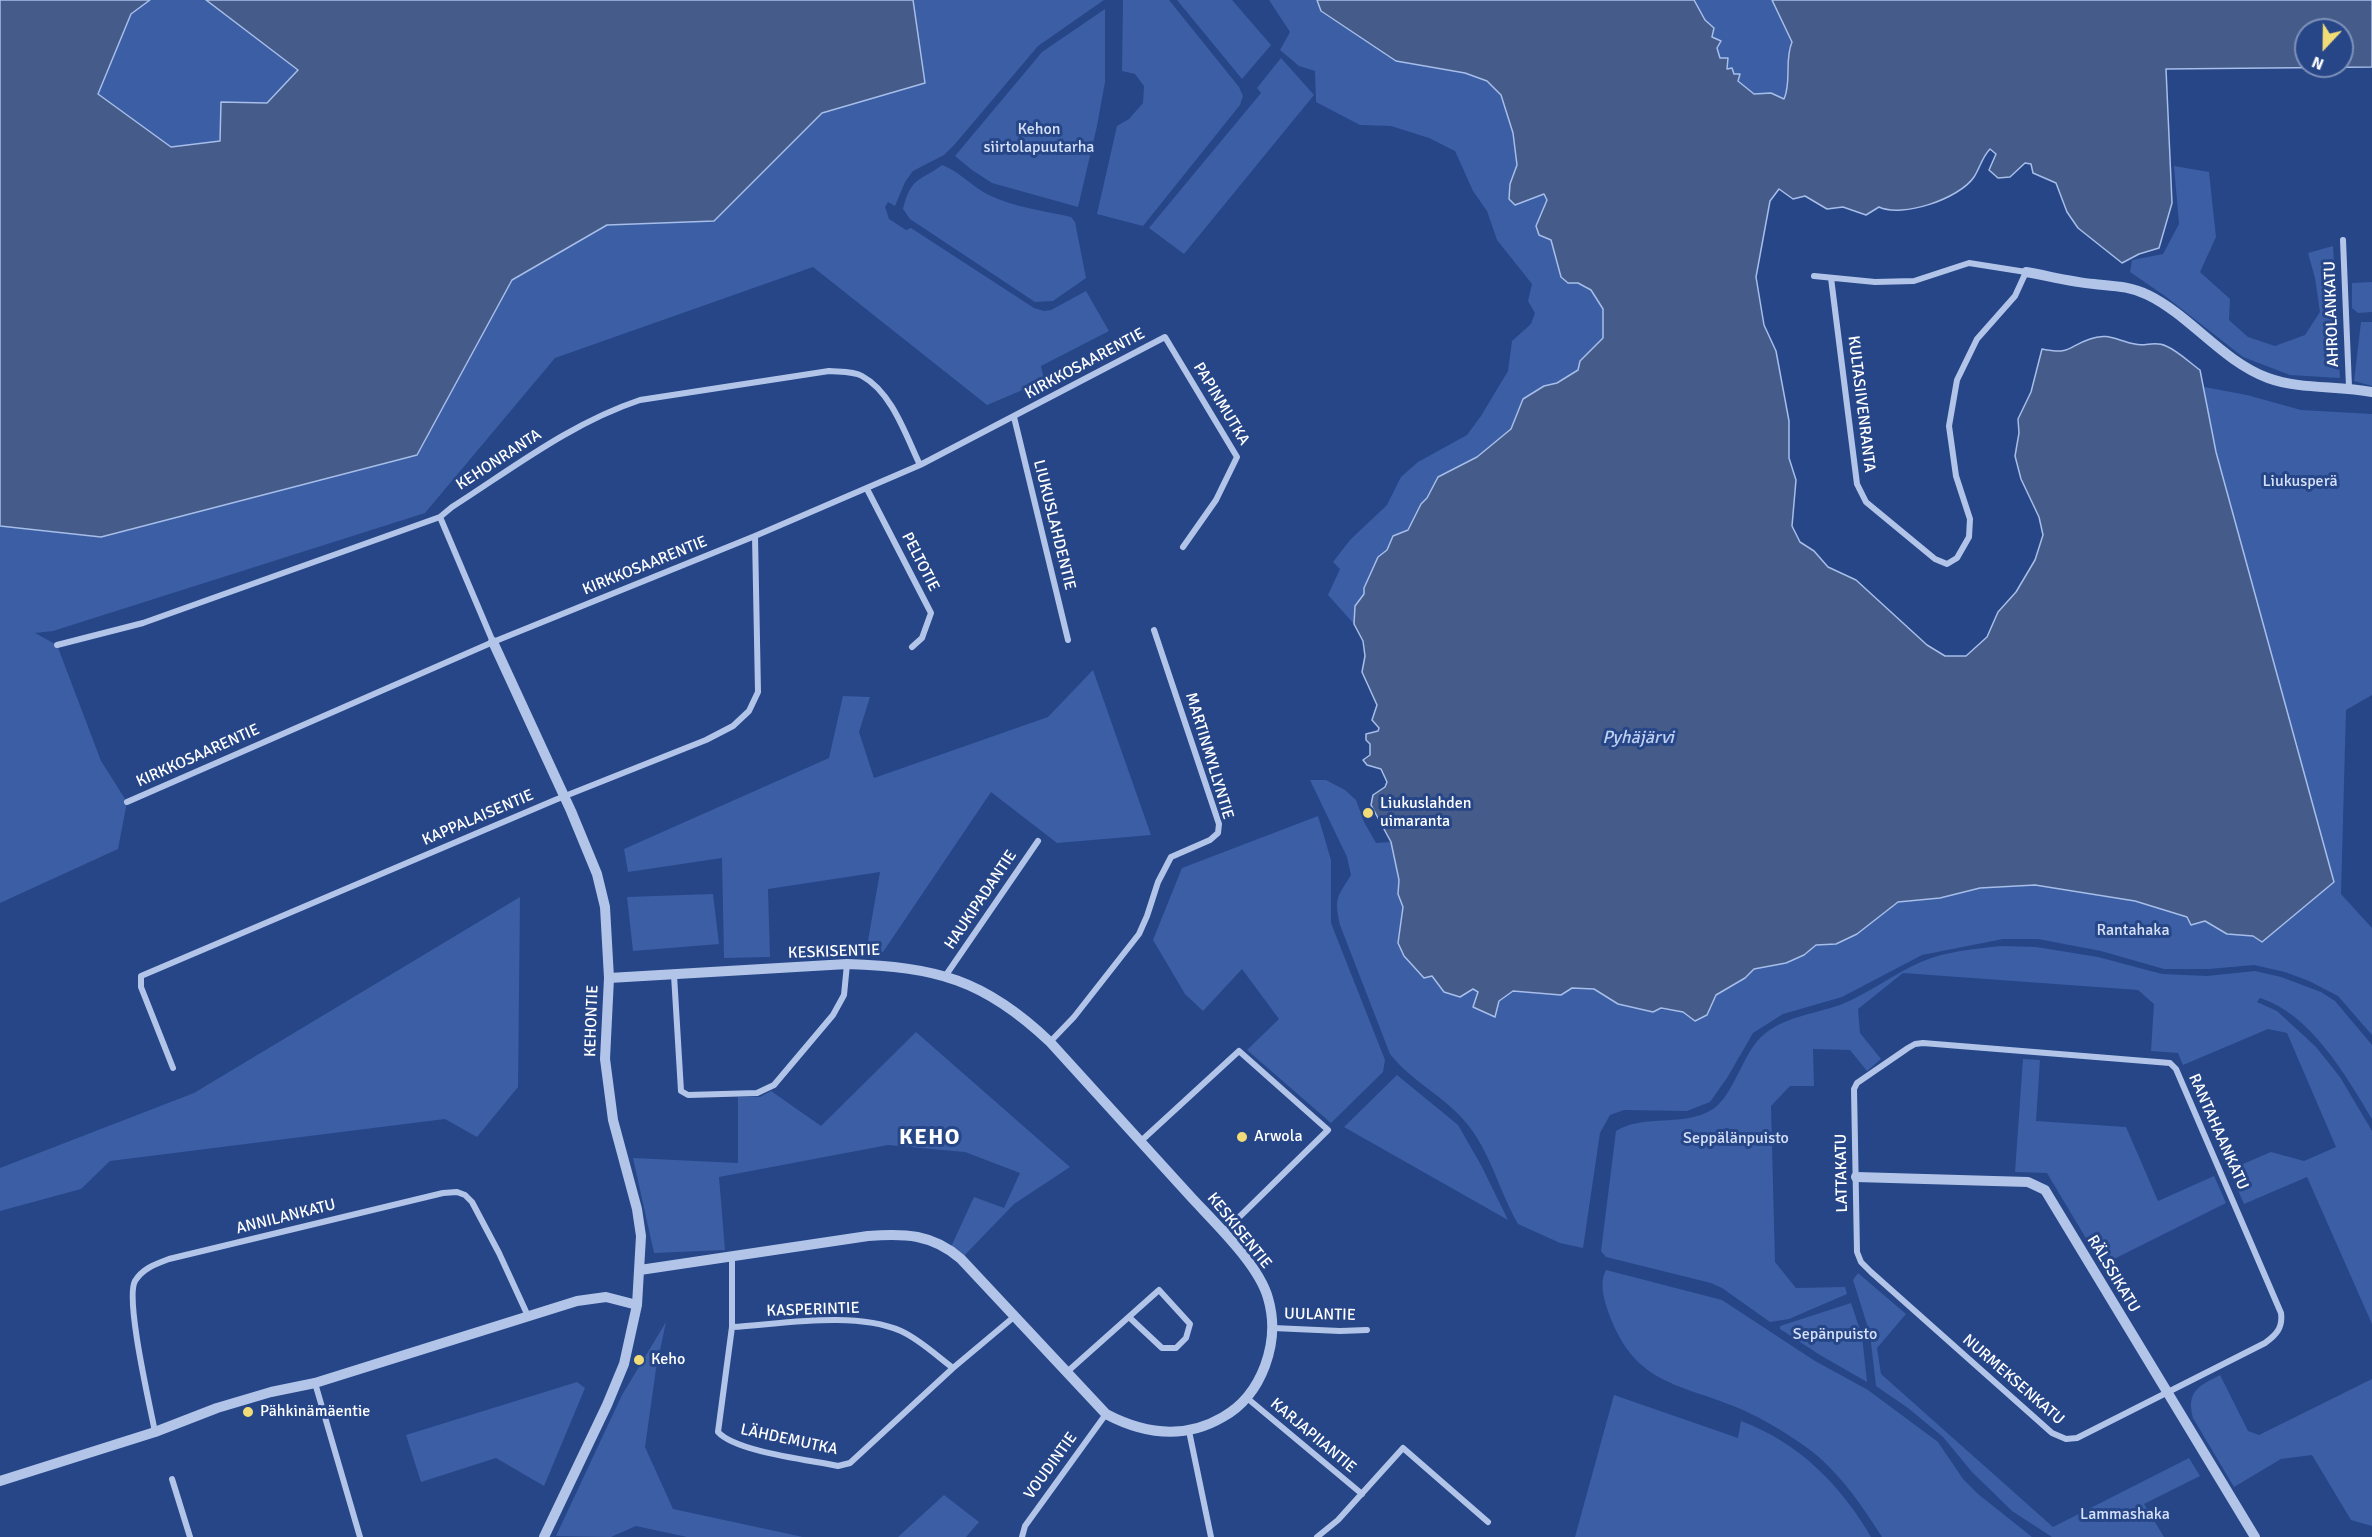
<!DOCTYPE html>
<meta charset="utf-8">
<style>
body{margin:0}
#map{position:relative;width:2372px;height:1537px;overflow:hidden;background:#264688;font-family:Signika,sans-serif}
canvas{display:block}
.north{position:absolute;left:2294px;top:18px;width:60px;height:60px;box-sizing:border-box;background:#264688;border:2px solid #7d90b8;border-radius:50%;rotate:202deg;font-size:16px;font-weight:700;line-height:24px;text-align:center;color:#fff}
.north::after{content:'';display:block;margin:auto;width:21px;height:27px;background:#f2dc77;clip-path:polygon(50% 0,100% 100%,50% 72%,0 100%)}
</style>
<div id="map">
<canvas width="2372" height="1537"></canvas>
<div class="north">N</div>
</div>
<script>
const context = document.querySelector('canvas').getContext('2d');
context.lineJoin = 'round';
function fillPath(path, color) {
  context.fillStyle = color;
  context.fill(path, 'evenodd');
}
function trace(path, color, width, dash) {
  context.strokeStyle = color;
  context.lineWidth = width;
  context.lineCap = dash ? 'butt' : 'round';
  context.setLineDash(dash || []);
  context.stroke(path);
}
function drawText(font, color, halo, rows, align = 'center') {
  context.font = font + ' Signika,sans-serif';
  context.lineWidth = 6;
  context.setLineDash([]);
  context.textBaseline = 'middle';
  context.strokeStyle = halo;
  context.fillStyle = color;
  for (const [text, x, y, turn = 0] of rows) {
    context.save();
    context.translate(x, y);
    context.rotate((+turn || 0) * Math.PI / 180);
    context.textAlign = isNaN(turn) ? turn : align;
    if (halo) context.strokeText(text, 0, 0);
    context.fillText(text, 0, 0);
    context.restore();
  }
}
const green = new Path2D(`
 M 150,0 L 206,0 L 298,70 L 267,103 L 220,141 L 171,147 L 98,95 L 131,14 Z
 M 913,0 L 1104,0 L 1038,46 L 955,144 L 944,155 L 913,171 L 905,182 L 895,206 L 888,202 L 885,207 L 889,219 L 906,230 L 911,228 L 1034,308 L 1044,311 L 1051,310 L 1086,291 L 1109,331 L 1041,366 L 1044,381 L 987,405 L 813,267 L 555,358 L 425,513 L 53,631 L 35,633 L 57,645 L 101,761 L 127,802 L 118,849 L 0,903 L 0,526 L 101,537 L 417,455 L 512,280 L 607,225 L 714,221 L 822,113 L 925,83 Z
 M 1123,0 L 1169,0 L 1239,87 L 1243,96 L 1240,105 L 1143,226 L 1097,214 L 1117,126 L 1129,119 L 1143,103 L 1144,86 L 1135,74 L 1122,71 Z
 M 1177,0 L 1232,0 L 1271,45 L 1242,79 Z
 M 1269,0 L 1317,0 L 1321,12 L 1396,61 L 1465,73 L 1488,82 L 1501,95 L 1513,133 L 1517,165 L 1510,184 L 1515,205 L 1544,193 L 1547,200 L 1536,226 L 1551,240 L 1561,277 L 1568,283 L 1578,283 L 1591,290 L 1603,309 L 1603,338 L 1580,361 L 1578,370 L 1557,383 L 1544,386 L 1523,399 L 1511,429 L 1477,457 L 1438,477 L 1427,498 L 1421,504 L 1408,530 L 1393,536 L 1387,550 L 1378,557 L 1365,594 L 1356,606 L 1354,624 L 1328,595 L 1340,569 L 1333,562 L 1350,540 L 1387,505 L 1401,477 L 1418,462 L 1467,435 L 1481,416 L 1508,371 L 1512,341 L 1531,324 L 1535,313 L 1528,301 L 1532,284 L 1497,240 L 1487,211 L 1473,191 L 1455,151 L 1429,138 L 1391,126 L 1360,125 L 1316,102 L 1315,71 L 1299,66 L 1280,50 L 1290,32 Z
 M 1694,0 L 1772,0 L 1774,2 L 1792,43 C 1784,61 1792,80 1784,99 L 1771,93 L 1754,94 C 1736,76 1708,59 1714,28 L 1705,20 Z
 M 1105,9 L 1105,82 L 1097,126 L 1078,207 L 992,183 L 972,170 L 955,156 L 1042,52 Z
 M 1281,58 L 1314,95 L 1184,254 L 1149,228 L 1261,93 L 1257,88 Z
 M 942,165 C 959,171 972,187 989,195 C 1014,207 1044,211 1071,217 L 1075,222 L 1086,278 L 1053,301 L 1035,302 L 910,219 L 903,209 C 911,176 921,181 942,165 Z
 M 2174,166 L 2209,172 L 2216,237 L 2200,272 L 2230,299 L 2229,320 L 2248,337 L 2275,346 L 2305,335 L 2320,312 L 2315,278 L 2308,253 L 2333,246 L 2340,378 L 2290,375 L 2243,357 L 2165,296 L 2130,272 L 2132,260 L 2163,254 L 2179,224 Z
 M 2372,282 L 2372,312 L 2358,313 L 2352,308 L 2352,283 Z
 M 2361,322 L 2372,322 L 2372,386 L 2354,381 Z
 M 2204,387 L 2247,395 L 2301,410 L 2372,414 L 2372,695 L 2346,710 L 2341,894 L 2372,928 L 2372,1035 L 2338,996 L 2309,981 L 2285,972 L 2254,965 L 2209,969 L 2164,969 L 2101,951 L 2038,939 L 2003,939 L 1922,955 L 1842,997 L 1783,1014 L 1753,1033 L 1727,1078 L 1710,1102 L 1687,1111 L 1624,1110 L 1610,1115 L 1600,1133 L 1583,1248 L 1560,1243 L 1518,1224 C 1500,1193 1491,1154 1468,1125 C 1446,1097 1412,1082 1390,1054 L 1340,925 C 1334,897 1337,898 1351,875 L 1347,857 L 1310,780 L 1326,780 L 1345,790 L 1356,800 L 1364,822 L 1376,843 L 1391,842 L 1399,881 L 1398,894 L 1403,907 L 1398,943 L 1432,975 L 1473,988 L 1495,1016 L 1499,1001 L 1513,991 L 1561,995 L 1572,988 L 1594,989 L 1618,1004 L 1707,1015 L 1716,995 L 1745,978 L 1754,969 L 1786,963 L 1804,955 L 1816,945 L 1836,944 L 1857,934 L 1898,902 L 1940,898 L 1980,888 L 2035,885 L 2135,901 L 2205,921 L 2227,934 L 2253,936 L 2262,942 L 2216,452 Z
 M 1093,670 L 1151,835 L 1057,843 L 991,792 L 883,952 L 866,952 L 880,872 L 768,889 L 770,957 L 724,958 L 722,858 L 628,872 L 624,849 L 829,758 L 843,696 L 870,697 L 859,732 L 874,778 L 1048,717 Z
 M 1318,816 L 1331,860 L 1331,923 L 1385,1060 L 1383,1072 L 1331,1123 L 1247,1050 L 1279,1019 L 1242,969 L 1203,1011 L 1185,994 L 1153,940 L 1182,868 Z
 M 713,894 L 719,944 L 633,951 L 627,897 Z
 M 520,897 L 518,1087 L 477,1137 L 445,1119 L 110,1161 L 81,1189 L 0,1211 L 0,1168 L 194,1093 Z
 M 2001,946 L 2036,947 L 2098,957 L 2162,974 L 2207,976 L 2255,971 L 2281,977 L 2321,992 L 2335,1001 L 2372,1045 L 2372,1119 C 2346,1076 2311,1014 2260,998 L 2257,1002 L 2277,1011 L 2316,1047 L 2340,1077 L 2372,1131 L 2372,1324 L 2307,1177 L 2244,1204 L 2229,1170 L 2271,1152 L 2304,1161 L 2336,1147 L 2287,1033 L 2268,1029 L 2183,1065 L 2178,1053 L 2151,1051 L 2154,1004 L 2138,990 L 1903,973 L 1858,1009 L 1860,1033 L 1881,1059 L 1867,1071 L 1850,1050 L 1813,1049 L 1814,1086 L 1790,1086 L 1771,1106 L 1775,1262 L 1796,1288 L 1845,1287 L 1847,1294 L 1789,1319 L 1770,1322 L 1722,1288 L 1711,1283 L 1606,1257 L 1601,1251 L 1616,1131 C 1645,1113 1683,1128 1713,1109 C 1733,1096 1743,1054 1761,1037 C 1782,1017 1814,1014 1840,1005 C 1868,994 1893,974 1921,962 C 1946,951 1975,949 2001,946 Z
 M 916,1032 L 1070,1167 L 1014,1204 L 961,1259 L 950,1249 L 974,1197 L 1004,1208 L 1020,1173 L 965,1152 L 888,1145 L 719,1177 L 725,1250 L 654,1253 L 633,1158 L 738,1163 L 738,1097 L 760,1097 L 771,1091 L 821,1126 Z
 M 2023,1059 L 2040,1060 L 2036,1121 L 2126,1127 L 2158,1201 L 2214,1176 L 2226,1203 L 2102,1265 L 2047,1173 L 2015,1172 Z
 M 1397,1075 L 1458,1125 L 1481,1165 L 1508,1220 L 1344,1127 Z
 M 1606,1270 L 1722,1300 L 1815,1361 L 1868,1390 L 1938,1442 L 1963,1479 L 1978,1494 L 2032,1537 L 1882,1537 C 1861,1504 1838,1470 1806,1447 C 1786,1433 1765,1420 1743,1410 C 1681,1383 1636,1387 1609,1314 C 1604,1300 1599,1283 1606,1270 Z
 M 1858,1273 L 1906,1314 L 1877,1348 L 1881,1374 L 2053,1527 L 2189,1458 L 2200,1476 L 2144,1504 L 2164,1537 L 2052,1537 L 2012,1511 L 1972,1472 L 1943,1437 L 1908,1408 L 1876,1386 L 1870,1334 L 1853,1280 Z
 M 1851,1303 L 1862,1336 L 1867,1382 L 1820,1355 L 1780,1329 L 1780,1326 Z
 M 666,1322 L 656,1369 L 645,1447 L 673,1509 L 803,1537 L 687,1537 L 636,1526 L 611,1537 L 556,1536 L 622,1395 Z
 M 2220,1375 L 2248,1431 L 2259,1435 L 2372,1379 L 2372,1526 L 2351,1520 L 2312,1455 L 2281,1459 L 2234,1487 L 2193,1418 C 2186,1391 2199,1386 2220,1375 Z
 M 577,1382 L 585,1388 L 544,1486 L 496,1458 L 421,1482 L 406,1435 Z
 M 1614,1395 L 1738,1438 L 1741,1421 C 1798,1442 1841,1485 1871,1537 L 1575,1537 Z
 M 944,1495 L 979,1522 L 966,1537 L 898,1537 Z`);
const water = new Path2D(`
 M 0,0 L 150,0 L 131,14 L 98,94 L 171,147 L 220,141 L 221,102 L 267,103 L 298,70 L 206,0 L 913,0 L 925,83 L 822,113 L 714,221 L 607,225 L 512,280 L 417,455 L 101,537 L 0,526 Z
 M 1317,0 L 1694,0 L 1705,20 L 1714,28 L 1712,37 L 1721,41 L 1717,48 L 1720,58 L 1728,58 L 1727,69 L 1732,68 L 1734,74 L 1740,74 L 1738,81 L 1754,94 L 1771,93 L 1784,99 C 1792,81 1784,61 1792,42 L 1772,0 L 2372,0 L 2372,67 L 2166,69 L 2172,203 L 2159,248 L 2139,254 L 2122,263 L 2078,228 L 2067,212 L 2056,183 L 2033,173 L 2031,164 L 2025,163 L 2010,177 L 1998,178 L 1989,170 L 1996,154 L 1990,149 C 1982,157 1980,168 1974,177 C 1959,199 1902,218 1879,207 L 1866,215 L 1843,207 L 1827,209 L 1805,196 L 1793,199 L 1779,189 L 1770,201 L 1756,277 L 1764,325 L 1776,351 L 1789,421 L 1789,458 L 1796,480 L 1792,526 L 1800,542 L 1814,551 L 1828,567 L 1856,580 L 1927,645 L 1945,656 L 1966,656 L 1987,637 L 1998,612 L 2016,592 L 2035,560 L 2043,535 L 2039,517 L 2021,479 L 2015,456 L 2019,433 L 2018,419 L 2031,392 L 2042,349 C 2072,355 2066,347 2090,339 C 2108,332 2118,341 2135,344 C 2145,347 2155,340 2166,346 C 2178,351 2190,363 2200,370 L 2216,452 L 2334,882 L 2262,942 L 2253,936 L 2227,934 L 2205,921 L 2191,925 L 2187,917 L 2135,901 L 2035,885 L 1980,888 L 1940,898 L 1898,902 L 1857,934 L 1836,944 L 1816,945 L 1804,955 L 1786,963 L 1754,969 L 1745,978 L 1716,995 L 1707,1015 L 1695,1021 L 1683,1012 L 1661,1008 L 1653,1012 L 1618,1004 L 1594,989 L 1572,988 L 1561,995 L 1513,991 L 1499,1001 L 1495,1017 L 1473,1007 L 1478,992 L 1473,989 L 1460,997 L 1444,992 L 1432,976 L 1424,978 L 1404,956 L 1398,943 L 1403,907 L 1398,894 L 1399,880 L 1391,842 L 1371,805 L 1373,795 L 1385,787 L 1387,782 L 1381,769 L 1367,765 L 1363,760 L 1370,755 L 1370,744 L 1366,740 L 1366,734 L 1378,731 L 1379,728 L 1372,720 L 1377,705 L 1362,672 L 1365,656 L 1363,641 L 1354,624 L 1355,606 L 1364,594 L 1364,588 L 1378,557 L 1387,550 L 1393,536 L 1408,530 L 1421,504 L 1427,498 L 1438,477 L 1477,457 L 1511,429 L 1523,399 L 1544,386 L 1557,383 L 1578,370 L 1580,361 L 1603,338 L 1603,309 L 1591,290 L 1578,283 L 1568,283 L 1561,277 L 1551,240 L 1539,235 L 1536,226 L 1547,200 L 1544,194 L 1515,205 L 1509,199 L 1510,184 L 1517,165 L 1513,133 L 1501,95 L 1487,81 L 1465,73 L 1396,61 L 1321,11 ZM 2306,30 L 2342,30 L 2342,66 L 2306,66 Z`);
const minor = new Path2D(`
 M 2343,240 L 2349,387
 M 1814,276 L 1875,282 L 1914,281 L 1969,263 L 2026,272 L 2015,296 L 1977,339 L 1957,380 L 1949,426 L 1956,476 L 1970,519 L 1969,537 L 1957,558 L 1947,564 L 1935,559 L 1866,502 L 1857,484 L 1831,278
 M 1014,417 L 1068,640
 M 867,489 L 931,613 L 922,638 L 912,647
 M 440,517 L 493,642
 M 57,645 L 143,623 L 440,517 L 452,507 C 513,468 571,423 640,400 L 829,371 C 839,372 853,371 862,376 C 892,392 906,436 920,465
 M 127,802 L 493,642 L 755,536 L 920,465 L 1165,337 L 1237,457 L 1216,500 L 1183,547
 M 674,975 L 681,1091 L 688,1095 L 757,1093 L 774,1085 L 833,1015 L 844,995 L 847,964
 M 946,975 L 1038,841
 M 1050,1042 L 1074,1017 L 1139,934 L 1147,916 L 1158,882 L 1171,857 L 1210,840 L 1218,833 L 1219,824 L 1154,630
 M 1923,1043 L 2170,1063 L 2176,1069 L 2281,1313 C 2283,1328 2276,1335 2265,1343 L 2077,1438 L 2066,1439 L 2052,1433 L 1871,1272 L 1861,1262 L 1857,1252 L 1854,1089 L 1857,1083 L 1908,1048 L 1915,1044 Z
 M 173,1068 L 141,987 L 141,976 L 555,800 L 706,740 L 733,726 L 749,711 L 758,692 L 755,536
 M 1141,1141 L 1239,1051 L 1328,1130 L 1224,1232
 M 732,1255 L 732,1327 L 718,1432 C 736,1452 810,1460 838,1466 L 850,1463 L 953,1368 L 1015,1316
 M 732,1327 C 783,1324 854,1311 901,1331 C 919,1339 937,1356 953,1368
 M 1273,1328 L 1340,1331 L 1367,1330
 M 1067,1372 L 1159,1290 L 1190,1324 L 1186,1338 L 1176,1348 L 1162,1348 L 1130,1318
 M 315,1383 L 360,1537
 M 1247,1398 L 1362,1494
 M 1189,1431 L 1211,1537
 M 155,1432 C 150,1406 125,1299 135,1281 C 143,1268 156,1264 169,1259 L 443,1193 L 457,1192 L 465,1195 L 472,1202 L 499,1253 L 528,1316
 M 172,1479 L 190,1537
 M 1022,1537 L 1025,1526 L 1106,1414
 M 1317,1537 L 1338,1520 L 1403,1448 L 1488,1522`);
const tertiary = new Path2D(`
 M 2026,272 C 2049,276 2071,282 2094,284 C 2113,286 2130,286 2148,295 C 2191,316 2222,361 2268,378 C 2301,390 2338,385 2372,392
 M 493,642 L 571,811 L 597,874 L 605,907 L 609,978 L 605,1059 L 613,1120 L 637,1209 L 641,1236 L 637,1305 L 624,1364 L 607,1405 L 544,1537
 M 609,978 L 847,964 C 936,967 984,979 1050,1042 C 1097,1093 1144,1145 1191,1197 C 1215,1223 1259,1265 1268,1298 C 1281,1342 1262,1395 1223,1417 C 1184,1440 1144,1434 1106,1414 L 961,1259 C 933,1234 904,1233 868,1236 L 640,1270
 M 1856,1177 L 2028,1182 L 2045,1190 L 2255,1537
 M 0,1481 L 155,1432 L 217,1408 L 271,1392 L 315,1383 L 577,1301 L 606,1297 L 637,1305`);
const markers = [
 [1368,813,6,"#f2dc77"],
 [1242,1137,6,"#f2dc77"],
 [639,1360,6,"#f2dc77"],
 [248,1412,6,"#f2dc77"]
];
const parkNames = [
 ["Kehon",1039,130],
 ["siirtolapuutarha",1039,148],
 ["Liukusperä",2300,482],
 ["Rantahaka",2133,931],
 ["Seppälänpuisto",1736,1139],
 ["Sepänpuisto",1835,1335],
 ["Lammashaka",2125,1515]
];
const streetNames = [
 ["AHROLANKATU",2332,314,-92],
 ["KIRKKOSAARENTIE",1085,364,-28],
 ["PAPINMUTKA",1221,404,59],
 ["KULTASIIVENRANTA",1861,404,83],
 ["KEHONRANTA",499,460,-33],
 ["LIUKUSLAHDENTIE",1054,525,76],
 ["PELTOTIE",920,562,63],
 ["KIRKKOSAARENTIE",645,566,-22],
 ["KIRKKOSAARENTIE",198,756,-24],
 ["MARTINMYLLYNTIE",1209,756,73],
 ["KAPPALAISENTIE",478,818,-23],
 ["HAUKIPADANTIE",981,900,-56],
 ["KESKISENTIE",834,952,-2],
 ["KEHONTIE",592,1021,-88],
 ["RANTAHAANKATU",2218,1132,66],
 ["LATTAKATU",1842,1173,-91],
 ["ANNILANKATU",286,1217,-14],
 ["KESKISENTIE",1239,1231,51],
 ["RÄLSSIKATU",2113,1274,59],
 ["KASPERINTIE",813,1310,-2],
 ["UULANTIE",1320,1315,1],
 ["NURMEKSENKATU",2013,1380,41],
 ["KARJAPIIANTIE",1313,1436,40],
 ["LÄHDEMUTKA",789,1440,12],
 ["VOUDINTIE",1051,1466,-54]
];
const poiNames = [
 ["Liukuslahden",1380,804],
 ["uimaranta",1380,822],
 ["Arwola",1254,1137],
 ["Keho",651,1360],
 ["Pähkinämäentie",260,1412]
];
const waterNames = [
 ["Pyhäjärvi",1638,738]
];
const districtNames = [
 ["KEHO",930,1138]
];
fillPath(green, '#3b5ea5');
fillPath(water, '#455c8b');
trace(water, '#a7bee9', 1.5);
trace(minor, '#b2c5e9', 6);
trace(tertiary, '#b2c5e9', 10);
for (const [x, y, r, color] of markers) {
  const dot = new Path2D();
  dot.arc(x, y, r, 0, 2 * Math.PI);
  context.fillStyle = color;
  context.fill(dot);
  trace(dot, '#264688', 2);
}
drawText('16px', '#d6e1f7', '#264688', parkNames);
drawText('16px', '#fff', '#264688', streetNames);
drawText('16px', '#fff', '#264688', poiNames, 'left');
drawText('italic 18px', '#becff0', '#264688', waterNames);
context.letterSpacing = '1.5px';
drawText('bold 22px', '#fff', '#264688', districtNames);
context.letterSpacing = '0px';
</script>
